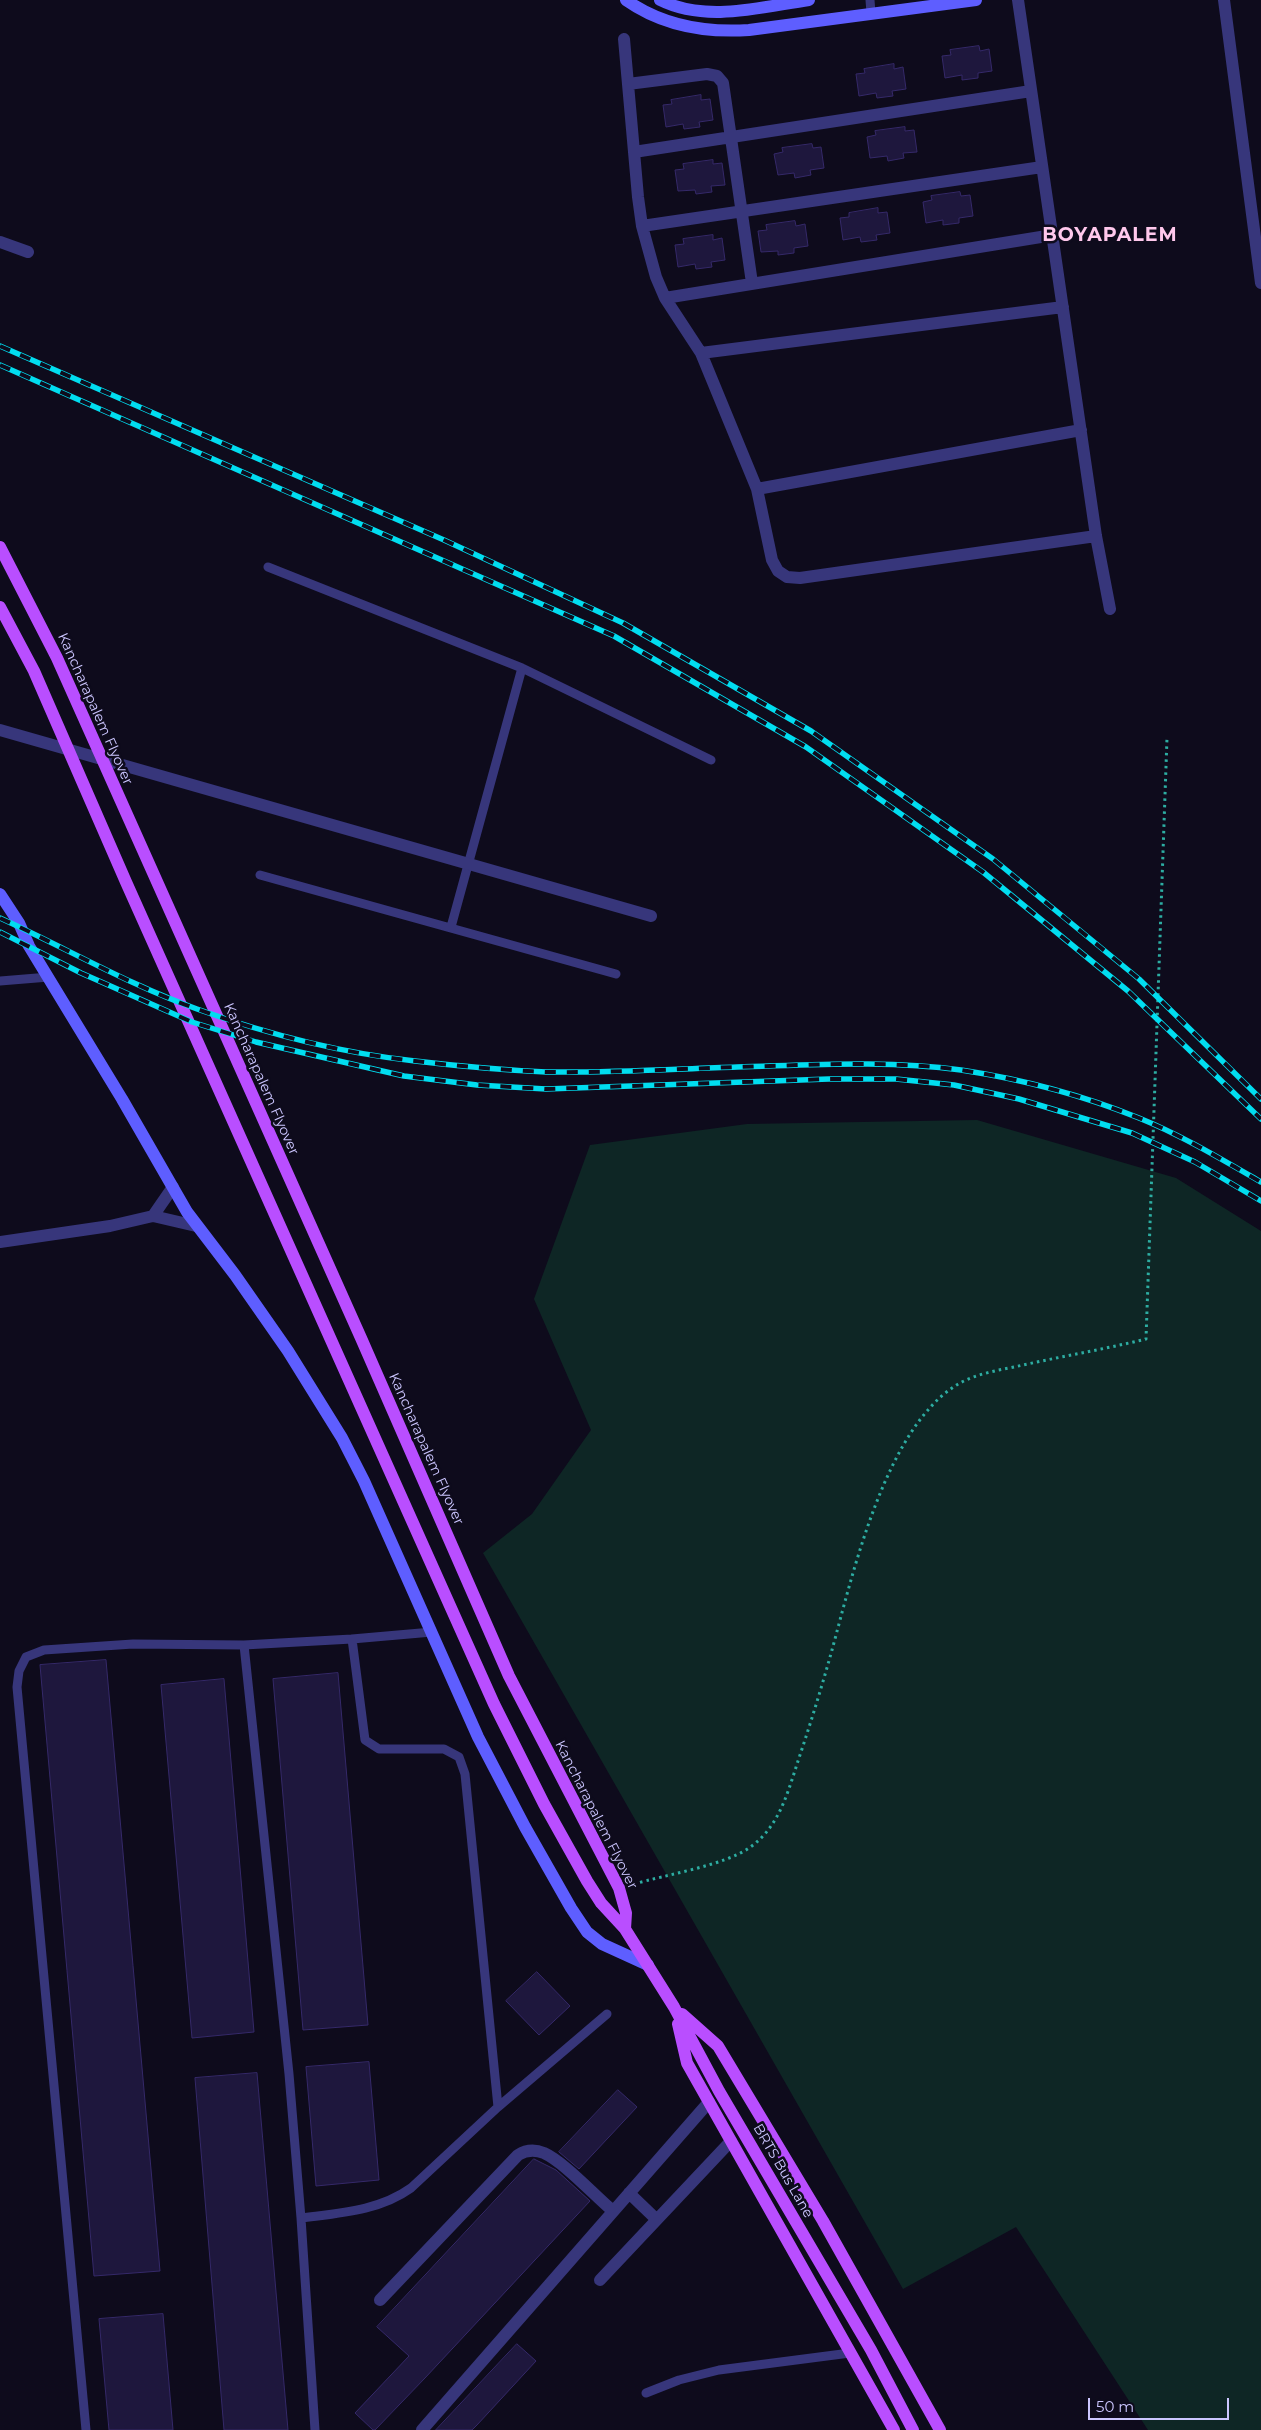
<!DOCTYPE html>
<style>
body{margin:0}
#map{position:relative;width:1261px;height:2430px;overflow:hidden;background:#0e0b1c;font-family:Montserrat,sans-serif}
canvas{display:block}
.scale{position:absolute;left:1088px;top:2398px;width:141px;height:22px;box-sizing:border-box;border:2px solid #ccc6ff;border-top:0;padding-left:6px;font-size:15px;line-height:18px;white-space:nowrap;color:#ccc6ff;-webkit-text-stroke:4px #0e0b1c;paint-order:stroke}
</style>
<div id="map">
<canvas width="1261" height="2430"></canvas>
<div class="scale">50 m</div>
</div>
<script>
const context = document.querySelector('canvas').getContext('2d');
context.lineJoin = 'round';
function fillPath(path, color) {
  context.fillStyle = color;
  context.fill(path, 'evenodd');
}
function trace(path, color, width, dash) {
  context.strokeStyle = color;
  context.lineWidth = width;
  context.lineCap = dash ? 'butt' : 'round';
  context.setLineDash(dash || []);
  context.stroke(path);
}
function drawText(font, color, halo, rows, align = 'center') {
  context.font = font + ' Montserrat,sans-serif';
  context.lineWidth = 5;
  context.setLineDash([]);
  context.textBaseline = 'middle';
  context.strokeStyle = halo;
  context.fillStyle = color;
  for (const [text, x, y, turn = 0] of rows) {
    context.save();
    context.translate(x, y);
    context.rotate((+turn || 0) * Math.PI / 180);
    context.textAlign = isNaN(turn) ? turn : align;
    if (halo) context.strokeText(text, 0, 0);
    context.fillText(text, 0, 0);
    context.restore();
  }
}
const green = new Path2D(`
 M 977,1120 L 1176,1178 L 1261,1231 L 1261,2430 L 1148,2430 L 1016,2227 L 903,2289 L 483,1553 L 532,1514 L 591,1430 L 534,1299 L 590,1145 L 747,1124 Z`);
const building = new Path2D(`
 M 979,46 L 980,51 L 989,49 L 992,71 L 978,73 L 978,78 L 962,80 L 962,75 L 945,78 L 942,56 L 951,55 L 950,50 Z
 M 894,64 L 894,69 L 903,67 L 906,89 L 892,91 L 893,96 L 877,98 L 876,93 L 859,96 L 856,74 L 865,73 L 864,69 Z
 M 701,95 L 701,100 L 710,99 L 713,120 L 699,122 L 700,127 L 684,129 L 683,124 L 666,127 L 663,105 L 672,104 L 671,100 Z
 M 905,127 L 905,131 L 914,130 L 917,152 L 903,153 L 904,158 L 888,161 L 887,156 L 870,158 L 867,137 L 876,135 L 875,131 Z
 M 812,144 L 813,148 L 821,147 L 824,168 L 810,170 L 811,175 L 795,178 L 794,173 L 778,175 L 774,154 L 783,152 L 782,148 Z
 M 713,160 L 713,164 L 722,163 L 725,185 L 711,186 L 712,192 L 696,194 L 695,190 L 678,191 L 675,170 L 684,169 L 683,164 Z
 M 960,192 L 961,196 L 970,195 L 973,216 L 959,218 L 959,223 L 943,225 L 943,220 L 926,223 L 923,202 L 932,200 L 931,196 Z
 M 878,208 L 878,213 L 887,212 L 890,233 L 876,235 L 877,240 L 861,242 L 860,237 L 843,240 L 840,218 L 849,217 L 849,213 Z
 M 795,221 L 796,226 L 805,224 L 808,246 L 794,248 L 794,253 L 778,255 L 778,251 L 761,252 L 758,231 L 767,230 L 766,225 Z
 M 713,235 L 713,240 L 722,238 L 725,260 L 711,262 L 712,267 L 696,269 L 695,264 L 678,267 L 675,245 L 684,244 L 683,239 Z
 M 106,1660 L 160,2271 L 94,2276 L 40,1665 Z
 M 338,1673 L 368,2025 L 303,2030 L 273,1679 Z
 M 224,1679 L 254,2032 L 192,2038 L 161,1685 Z
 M 537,1972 L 570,2006 L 539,2035 L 506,2001 Z
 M 369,2062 L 379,2180 L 316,2186 L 306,2067 Z
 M 257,2073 L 288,2430 L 224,2430 L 195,2078 Z
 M 618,2090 L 637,2107 L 579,2169 L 559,2152 Z
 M 534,2159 L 556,2170 L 590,2201 L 425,2378 L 375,2430 L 373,2430 L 355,2413 L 409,2356 L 377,2327 Z
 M 163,2314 L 173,2430 L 109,2430 L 99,2319 Z
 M 517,2344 L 536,2361 L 477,2425 L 472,2430 L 436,2430 Z`);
const path = new Path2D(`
 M 634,1884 C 665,1875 725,1865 749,1848 C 780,1827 788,1791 799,1758 C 811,1722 822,1686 832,1650 C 853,1573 885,1431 955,1386 C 975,1373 1001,1370 1023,1365 C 1064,1356 1105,1349 1146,1339 L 1167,738`);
const lane = new Path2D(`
 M 870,0 L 871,13
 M 268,567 L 522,668 L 711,760
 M 260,875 L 616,974
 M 451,927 L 522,668
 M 0,981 L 49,977
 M 352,1639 L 365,1740 L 379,1749 L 444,1749 L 459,1757 L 465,1774 L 498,2107
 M 244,1645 L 289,2074 L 301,2218
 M 646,2393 L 679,2380 L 719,2370 L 850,2353
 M 86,2430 L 17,1687 L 19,1671 L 26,1657 L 44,1650 L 133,1644 L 244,1645 L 352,1639 L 432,1632
 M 315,2430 L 301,2218 C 339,2213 379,2211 411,2188 L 498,2107 L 607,2014`);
const street = new Path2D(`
 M 1018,0 L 1096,536 L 1110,609
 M 1224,0 L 1261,283
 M 624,39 L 638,197 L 642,226 L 656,277 L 665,298 L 701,353 L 757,489 L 772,560 L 778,571 L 787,577 L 800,578 L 1096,536
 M 628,84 L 707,74 L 717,76 L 723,83 L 752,283
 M 634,152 L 1031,91
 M 642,226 L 1042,167
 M 0,242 L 28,252
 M 665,298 L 1053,235
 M 701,353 L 1063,307
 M 757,489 L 1081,430
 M 0,730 L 651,916
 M 153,1216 L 173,1187
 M 0,1242 L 110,1226 L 153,1216 L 196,1226
 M 629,2193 L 656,2219
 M 600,2280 L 731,2141
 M 380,2300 L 518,2155 C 526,2150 534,2149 544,2153 C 564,2162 595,2196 613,2211
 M 422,2430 L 709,2102`);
const secondary = new Path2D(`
 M 626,0 C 663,26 705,33 749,30 L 976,0
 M 660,0 C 706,23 761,7 809,0
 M 0,894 L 19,923 L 29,946 L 122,1099 L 187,1212 L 235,1275 L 288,1351 L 342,1438 L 364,1481 L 478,1737 L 525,1827 L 571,1908 L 587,1932 L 602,1944 L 648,1965`);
const primary = new Path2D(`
 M 0,547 L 57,658 L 361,1338 L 509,1676 L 619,1888 L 626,1913 L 625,1929
 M 0,607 L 34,671 L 126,882 L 494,1704 L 544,1804 L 587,1881 L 601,1903 L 625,1929 L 674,2007 L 719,2091 L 871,2350 L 913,2430
 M 682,2014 L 718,2046 L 823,2221 L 940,2430
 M 678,2024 L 687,2063 L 894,2430`);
const rail = new Path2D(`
 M 0,346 L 444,540 L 623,623 L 811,731 L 993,859 L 1139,979 L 1261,1099
 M 0,365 L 614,636 L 806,747 L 983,872 L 1128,991 L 1261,1119
 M 0,918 C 66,948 129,985 197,1009 C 267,1034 341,1053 415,1061 C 458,1066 502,1070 546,1072 C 610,1073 674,1069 737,1067 C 811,1065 887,1060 961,1070 C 1021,1079 1082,1095 1139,1118 C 1181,1135 1221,1159 1261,1182
 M 0,932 L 81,973 L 192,1022 L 256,1042 L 404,1076 L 477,1085 L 546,1089 L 829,1079 L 896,1079 L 954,1085 L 1019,1099 L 1132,1133 L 1195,1162 L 1261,1201`);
const streetNames = [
 ["Kancharapalem Flyover",95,709,66],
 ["Kancharapalem Flyover",261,1079,66],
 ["Kancharapalem Flyover",426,1449,66],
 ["Kancharapalem Flyover",596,1815,63],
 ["BRTS Bus Lane",783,2171,60]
];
const districtNames = [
 ["BOYAPALEM",1110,235]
];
fillPath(green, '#0e2625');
fillPath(building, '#1e173d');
trace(building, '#352969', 1);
trace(path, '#2dada2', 3, [2.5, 4]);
trace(lane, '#37367b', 9);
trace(street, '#37367b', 12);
trace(secondary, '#5e5eff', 12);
trace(primary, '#b94eff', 12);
trace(rail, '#01ddf0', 5.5);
trace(rail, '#0e0b1c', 4, [11]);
drawText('14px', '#ccc6ff', '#0e0b1c', streetNames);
context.letterSpacing = '1px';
drawText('bold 19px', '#ffc8ec', '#0e0b1c', districtNames);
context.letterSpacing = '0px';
</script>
